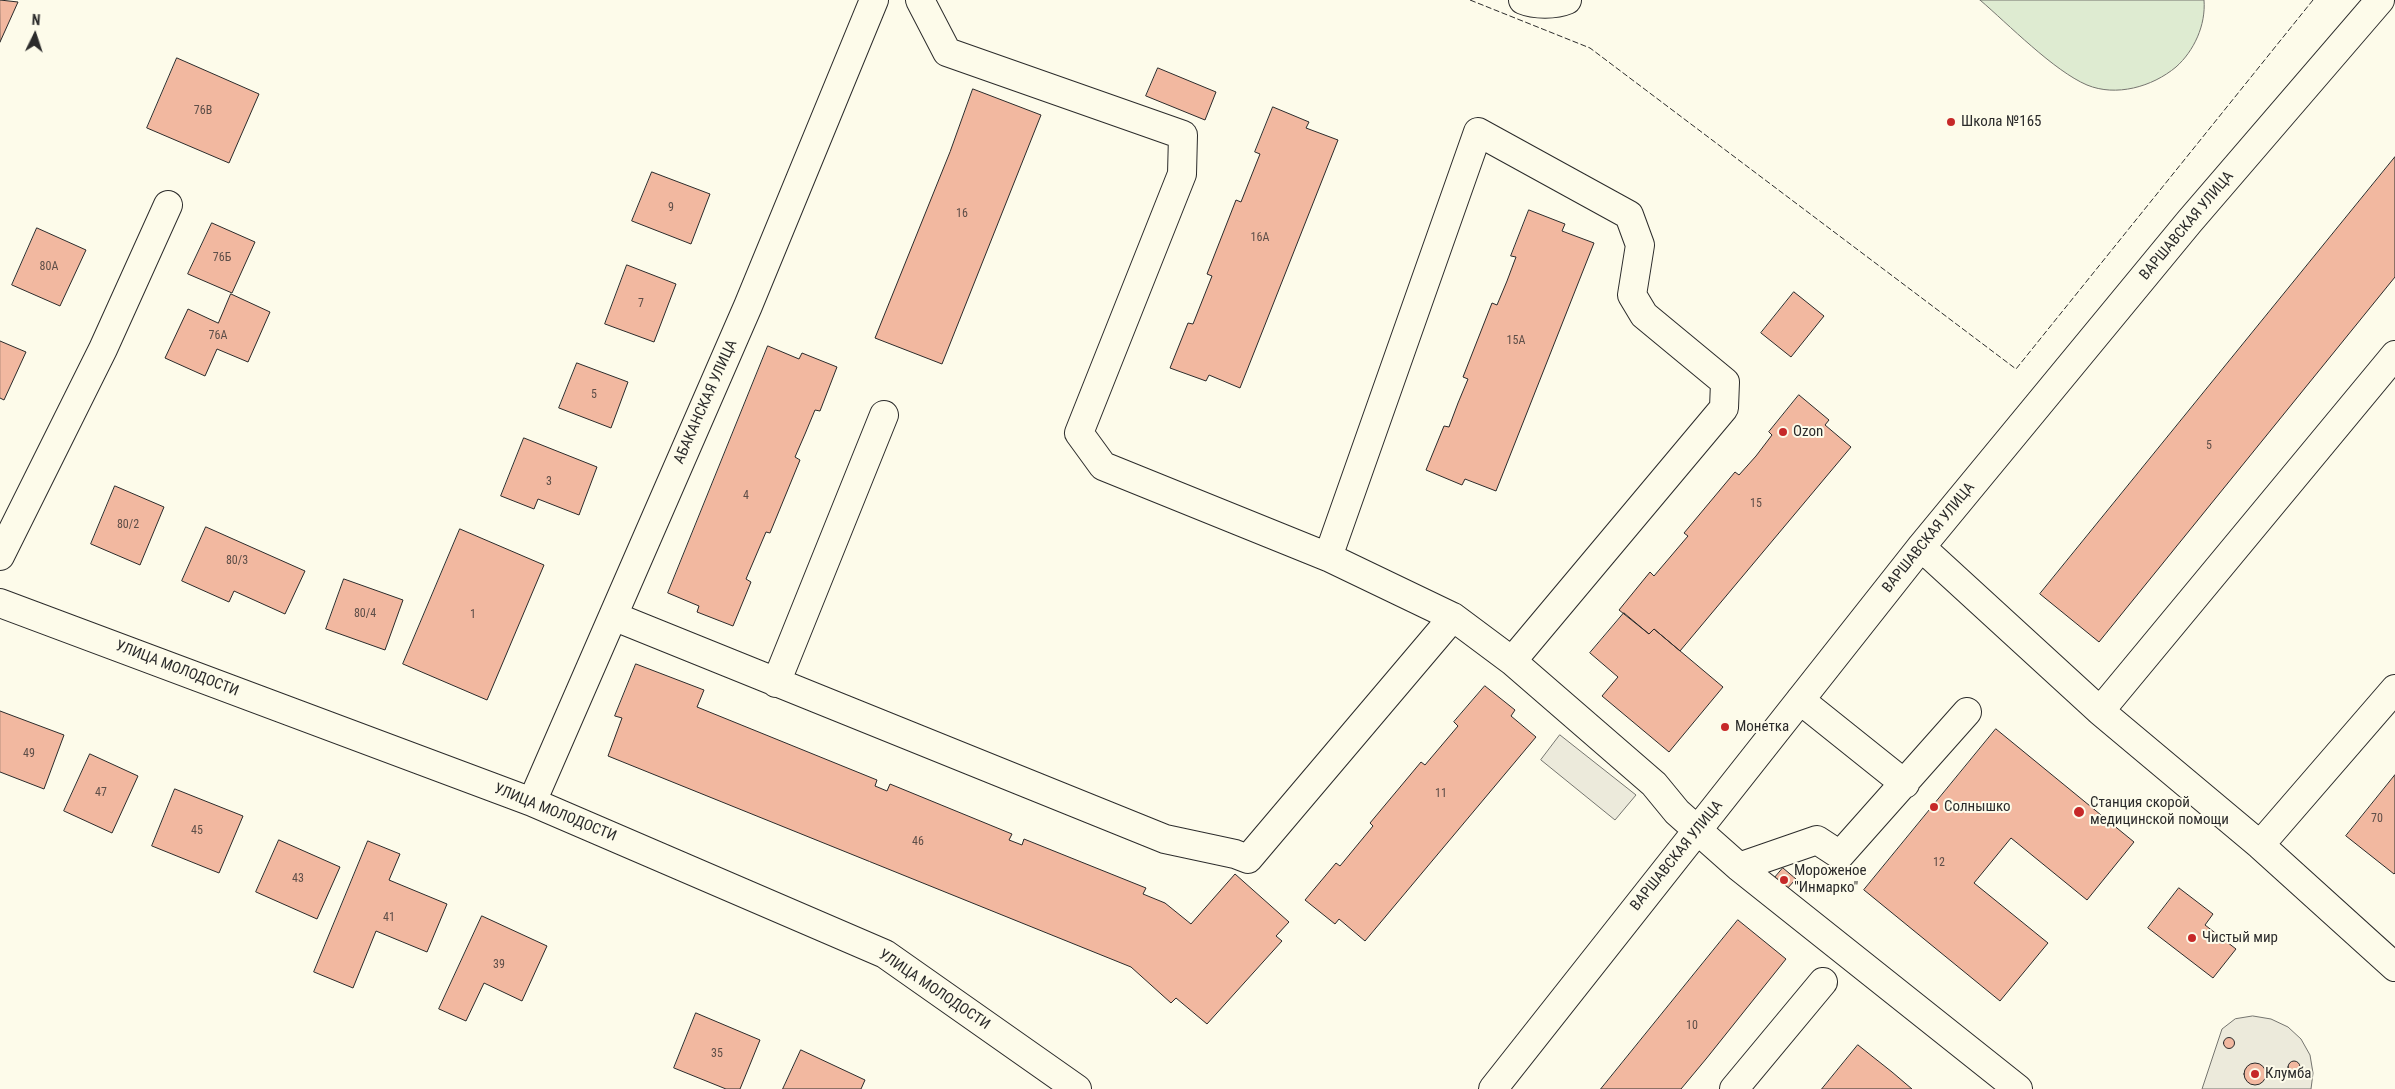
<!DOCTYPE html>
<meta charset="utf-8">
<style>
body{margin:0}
#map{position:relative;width:2395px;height:1089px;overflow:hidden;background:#fdfbea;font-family:"Roboto Condensed",sans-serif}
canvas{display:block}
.north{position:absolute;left:10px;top:10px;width:50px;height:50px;-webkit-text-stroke:4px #fdfbea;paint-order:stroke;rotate:4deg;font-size:14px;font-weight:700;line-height:20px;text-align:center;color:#2b2b2b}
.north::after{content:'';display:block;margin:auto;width:18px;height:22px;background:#2b2b2b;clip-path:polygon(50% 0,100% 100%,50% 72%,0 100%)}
</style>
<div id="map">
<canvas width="2395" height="1089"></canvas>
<div class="north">N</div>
</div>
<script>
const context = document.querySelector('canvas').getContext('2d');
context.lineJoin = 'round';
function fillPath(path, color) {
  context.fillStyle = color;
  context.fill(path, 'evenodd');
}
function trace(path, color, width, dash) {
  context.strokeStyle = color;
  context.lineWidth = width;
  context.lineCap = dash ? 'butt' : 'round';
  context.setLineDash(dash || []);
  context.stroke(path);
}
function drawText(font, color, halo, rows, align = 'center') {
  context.font = font + ' "Roboto Condensed",sans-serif';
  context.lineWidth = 4;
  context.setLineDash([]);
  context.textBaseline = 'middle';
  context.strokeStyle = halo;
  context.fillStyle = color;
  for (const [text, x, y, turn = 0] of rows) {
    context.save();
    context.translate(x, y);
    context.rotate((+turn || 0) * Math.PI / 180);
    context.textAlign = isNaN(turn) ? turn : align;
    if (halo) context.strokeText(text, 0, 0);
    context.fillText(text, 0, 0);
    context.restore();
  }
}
const green = new Path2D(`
 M 1980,0 L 2204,0 C 2206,25 2194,51 2176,67 C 2152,87 2116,97 2087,85 C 2054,71 2008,24 1980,0 Z`);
const parking = new Path2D(`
 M 1560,735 L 1636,795 L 1615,820 L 1541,760 Z
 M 2253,1016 L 2271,1019 L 2288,1027 L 2301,1039 L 2310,1055 L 2313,1073 L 2311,1089 L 2202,1089 L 2222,1029 L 2235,1019 Z`);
const building = new Path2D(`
 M 0,0 L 18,2 L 0,42 Z
 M 177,58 L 259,94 L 229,163 L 147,128 Z
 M 1158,68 L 1216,92 L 1205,120 L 1146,96 Z
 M 973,89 L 1041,115 L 942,364 L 875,338 L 950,152 Z
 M 1273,107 L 1309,122 L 1306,128 L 1338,140 L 1240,388 L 1209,375 L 1206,381 L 1170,368 L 1188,323 L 1193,324 L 1212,276 L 1207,274 L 1236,200 L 1241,202 L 1260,154 L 1255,152 Z
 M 2395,157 L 2395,277 L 2099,642 L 2040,594 Z
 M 652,172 L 710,194 L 691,244 L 632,221 Z
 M 1529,210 L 1565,224 L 1562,231 L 1594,243 L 1496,491 L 1465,479 L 1462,485 L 1426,470 L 1444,426 L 1449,427 L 1458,403 L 1468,379 L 1463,377 L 1492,303 L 1497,305 L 1507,281 L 1516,257 L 1511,256 Z
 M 212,223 L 255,242 L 232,293 L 188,274 Z
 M 37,228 L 86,250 L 60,306 L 12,285 Z
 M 627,265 L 676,284 L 654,342 L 605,324 Z
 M 1794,292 L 1824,316 L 1791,357 L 1761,333 Z
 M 231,294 L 270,312 L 248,362 L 217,349 L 205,376 L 165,358 L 188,309 L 218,323 Z
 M 0,341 L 26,352 L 4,400 L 0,398 Z
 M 768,346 L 799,359 L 802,353 L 837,367 L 820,411 L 815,410 L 805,434 L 795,457 L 800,460 L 770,533 L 766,532 L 746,579 L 751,582 L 733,626 L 697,612 L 699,606 L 668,593 Z
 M 577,363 L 628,382 L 611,428 L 559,408 Z
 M 1799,395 L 1829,420 L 1825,425 L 1851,447 L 1680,651 L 1654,629 L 1649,634 L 1619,610 L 1650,572 L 1654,576 L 1688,536 L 1684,533 L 1735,472 L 1739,475 L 1756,456 L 1772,435 L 1769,432 Z
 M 524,438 L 597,467 L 579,515 L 538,499 L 534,509 L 501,496 Z
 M 115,486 L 164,507 L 140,565 L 91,544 Z
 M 206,527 L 305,571 L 285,614 L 234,591 L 229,602 L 182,581 Z
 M 460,529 L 544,565 L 487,700 L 403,664 Z
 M 344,579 L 403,600 L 385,650 L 326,629 Z
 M 1624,613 L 1649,634 L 1654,629 L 1723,687 L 1669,752 L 1602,696 L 1618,677 L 1590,653 Z
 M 636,664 L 704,690 L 697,707 L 877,780 L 875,786 L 887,791 L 890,784 L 1012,834 L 1009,840 L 1022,845 L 1024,839 L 1146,888 L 1143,894 L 1165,903 L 1191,924 L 1235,874 L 1289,922 L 1276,936 L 1282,941 L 1207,1024 L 1176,998 L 1171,1003 L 1131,967 L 608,756 L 622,718 L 615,716 Z
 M 1485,686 L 1515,710 L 1511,716 L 1536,737 L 1365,941 L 1339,919 L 1335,924 L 1305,900 L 1336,863 L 1340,866 L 1373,826 L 1370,823 L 1421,762 L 1425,765 L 1458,726 L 1454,722 Z
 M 0,711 L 64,735 L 44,789 L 0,772 Z
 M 1996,729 L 2134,842 L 2087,900 L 2011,838 L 1974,883 L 2048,943 L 2000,1001 L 1864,890 Z
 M 90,754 L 138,776 L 112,833 L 64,811 Z
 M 2395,775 L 2395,873 L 2394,874 L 2346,836 Z
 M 175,789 L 243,816 L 219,873 L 152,846 Z
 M 279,840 L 340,867 L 317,919 L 256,892 Z
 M 368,841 L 400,854 L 389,880 L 447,904 L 427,952 L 376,931 L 353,988 L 314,972 Z
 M 1783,868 L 1796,879 L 1785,891 L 1772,881 Z
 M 2179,888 L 2213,914 L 2205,925 L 2236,949 L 2213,978 L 2148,928 Z
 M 482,916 L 547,946 L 522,1001 L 484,983 L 466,1021 L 439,1009 Z
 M 1738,920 L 1786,959 L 1706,1059 L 1681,1089 L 1601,1089 Z
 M 696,1013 L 760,1040 L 740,1089 L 726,1089 L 674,1068 Z
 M2223.5 1043a5.5 5.5 0 1 1 11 0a5.5 5.5 0 1 1-11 0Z
 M 1858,1045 L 1892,1072 L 1912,1089 L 1822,1089 Z
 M 801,1050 L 865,1080 L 861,1089 L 783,1089 Z
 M2288 1067a6 6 0 1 1 12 0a6 6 0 1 1-12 0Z
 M2244 1074a11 11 0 1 1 22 0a11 11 0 1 1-22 0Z`);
const minor = new Path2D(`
 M 920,0 L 947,52 L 1183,135 L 1182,174 L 1079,433 L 1103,466 L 1328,557 L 1453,617 L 1512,661 L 1654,784 L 1677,812 L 1739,867 L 2018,1089
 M 1523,0 C 1535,5 1555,5 1567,0
 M 1921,547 L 2100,711 L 2260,845 L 2395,967
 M 0,556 L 103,349 L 168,205
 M 1328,557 L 1478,132 L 1629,215 L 1640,245 L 1632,295 L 1644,315 L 1725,382 L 1724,408 L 1512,661
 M 0,603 L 532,802 L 885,954 L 1077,1089
 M 613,616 L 1165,839 L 1235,854 L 1248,859 L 1453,617
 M 776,683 L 884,415
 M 1800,700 L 1905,784
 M 2100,711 L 2395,355
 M 532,802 L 748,306 L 874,0
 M 2260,845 L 2395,689
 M 1739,867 L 1817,840 L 1840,855 L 1967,712
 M 1493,1089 L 1921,547 L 2189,222 L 2380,0
 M 1734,1089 L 1823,982`);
const fence = new Path2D(`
 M 1470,0 L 1590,48 L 2016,369 L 2313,0`);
const markers = [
 [1951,122,5,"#c62828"],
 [1783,432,5,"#c62828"],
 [1725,727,5,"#c62828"],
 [1934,807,5,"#c62828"],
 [2079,812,6,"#c62828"],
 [1784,880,5,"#c62828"],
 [2192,938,5,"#c62828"],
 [2255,1074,5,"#c62828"]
];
const numberNames = [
 ["76В",203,111],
 ["9",671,208],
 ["16",962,214],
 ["16А",1260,238],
 ["76Б",222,258],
 ["80А",49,267],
 ["7",641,304],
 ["76А",218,336],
 ["15А",1516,341],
 ["5",594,395],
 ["5",2209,446],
 ["3",549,482],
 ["4",746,496],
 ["15",1756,504],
 ["80/2",128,525],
 ["80/3",237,561],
 ["80/4",365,614],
 ["1",473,615],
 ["49",29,754],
 ["47",101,793],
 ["11",1441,794],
 ["70",2377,819],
 ["45",197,831],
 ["46",918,842],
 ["12",1939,863],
 ["43",298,879],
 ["41",389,918],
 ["39",499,965],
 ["10",1692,1026],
 ["35",717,1054]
];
const poiNames = [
 ["Школа №165",1961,122],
 ["Ozon",1793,432],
 ["Монетка",1735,727],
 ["Станция скорой",2090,803],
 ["медицинской помощи",2090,820],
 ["Солнышко",1944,807],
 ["Мороженое",1794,871],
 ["\"Инмарко\"",1794,888],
 ["Чистый мир",2202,938],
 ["Клумба",2265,1074]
];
const streetNames = [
 ["ВАРШАВСКАЯ УЛИЦА",2187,226,-50],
 ["АБАКАНСКАЯ УЛИЦА",706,402,-66],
 ["ВАРШАВСКАЯ УЛИЦА",1929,538,-51],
 ["УЛИЦА МОЛОДОСТИ",177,669,21],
 ["УЛИЦА МОЛОДОСТИ",555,813,22],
 ["ВАРШАВСКАЯ УЛИЦА",1677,856,-51],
 ["УЛИЦА МОЛОДОСТИ",934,990,34]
];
fillPath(green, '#deebd1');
trace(green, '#74746e', 1);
fillPath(parking, '#eceadb');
trace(parking, '#74746e', 1);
fillPath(building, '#f2b8a0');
trace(building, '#2b2b2b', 1);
trace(minor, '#2b2b2b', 30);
trace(minor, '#fdfbea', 28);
trace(fence, '#2b2b2b', 1, [6, 2.5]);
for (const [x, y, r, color] of markers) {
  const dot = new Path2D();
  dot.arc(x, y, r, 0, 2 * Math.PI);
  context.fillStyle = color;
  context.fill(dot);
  trace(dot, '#fdfbea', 2);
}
drawText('12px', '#5d4e48', null, numberNames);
drawText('15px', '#2b2b2b', '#fdfbea', poiNames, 'left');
drawText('15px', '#2b2b2b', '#fdfbea', streetNames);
</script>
